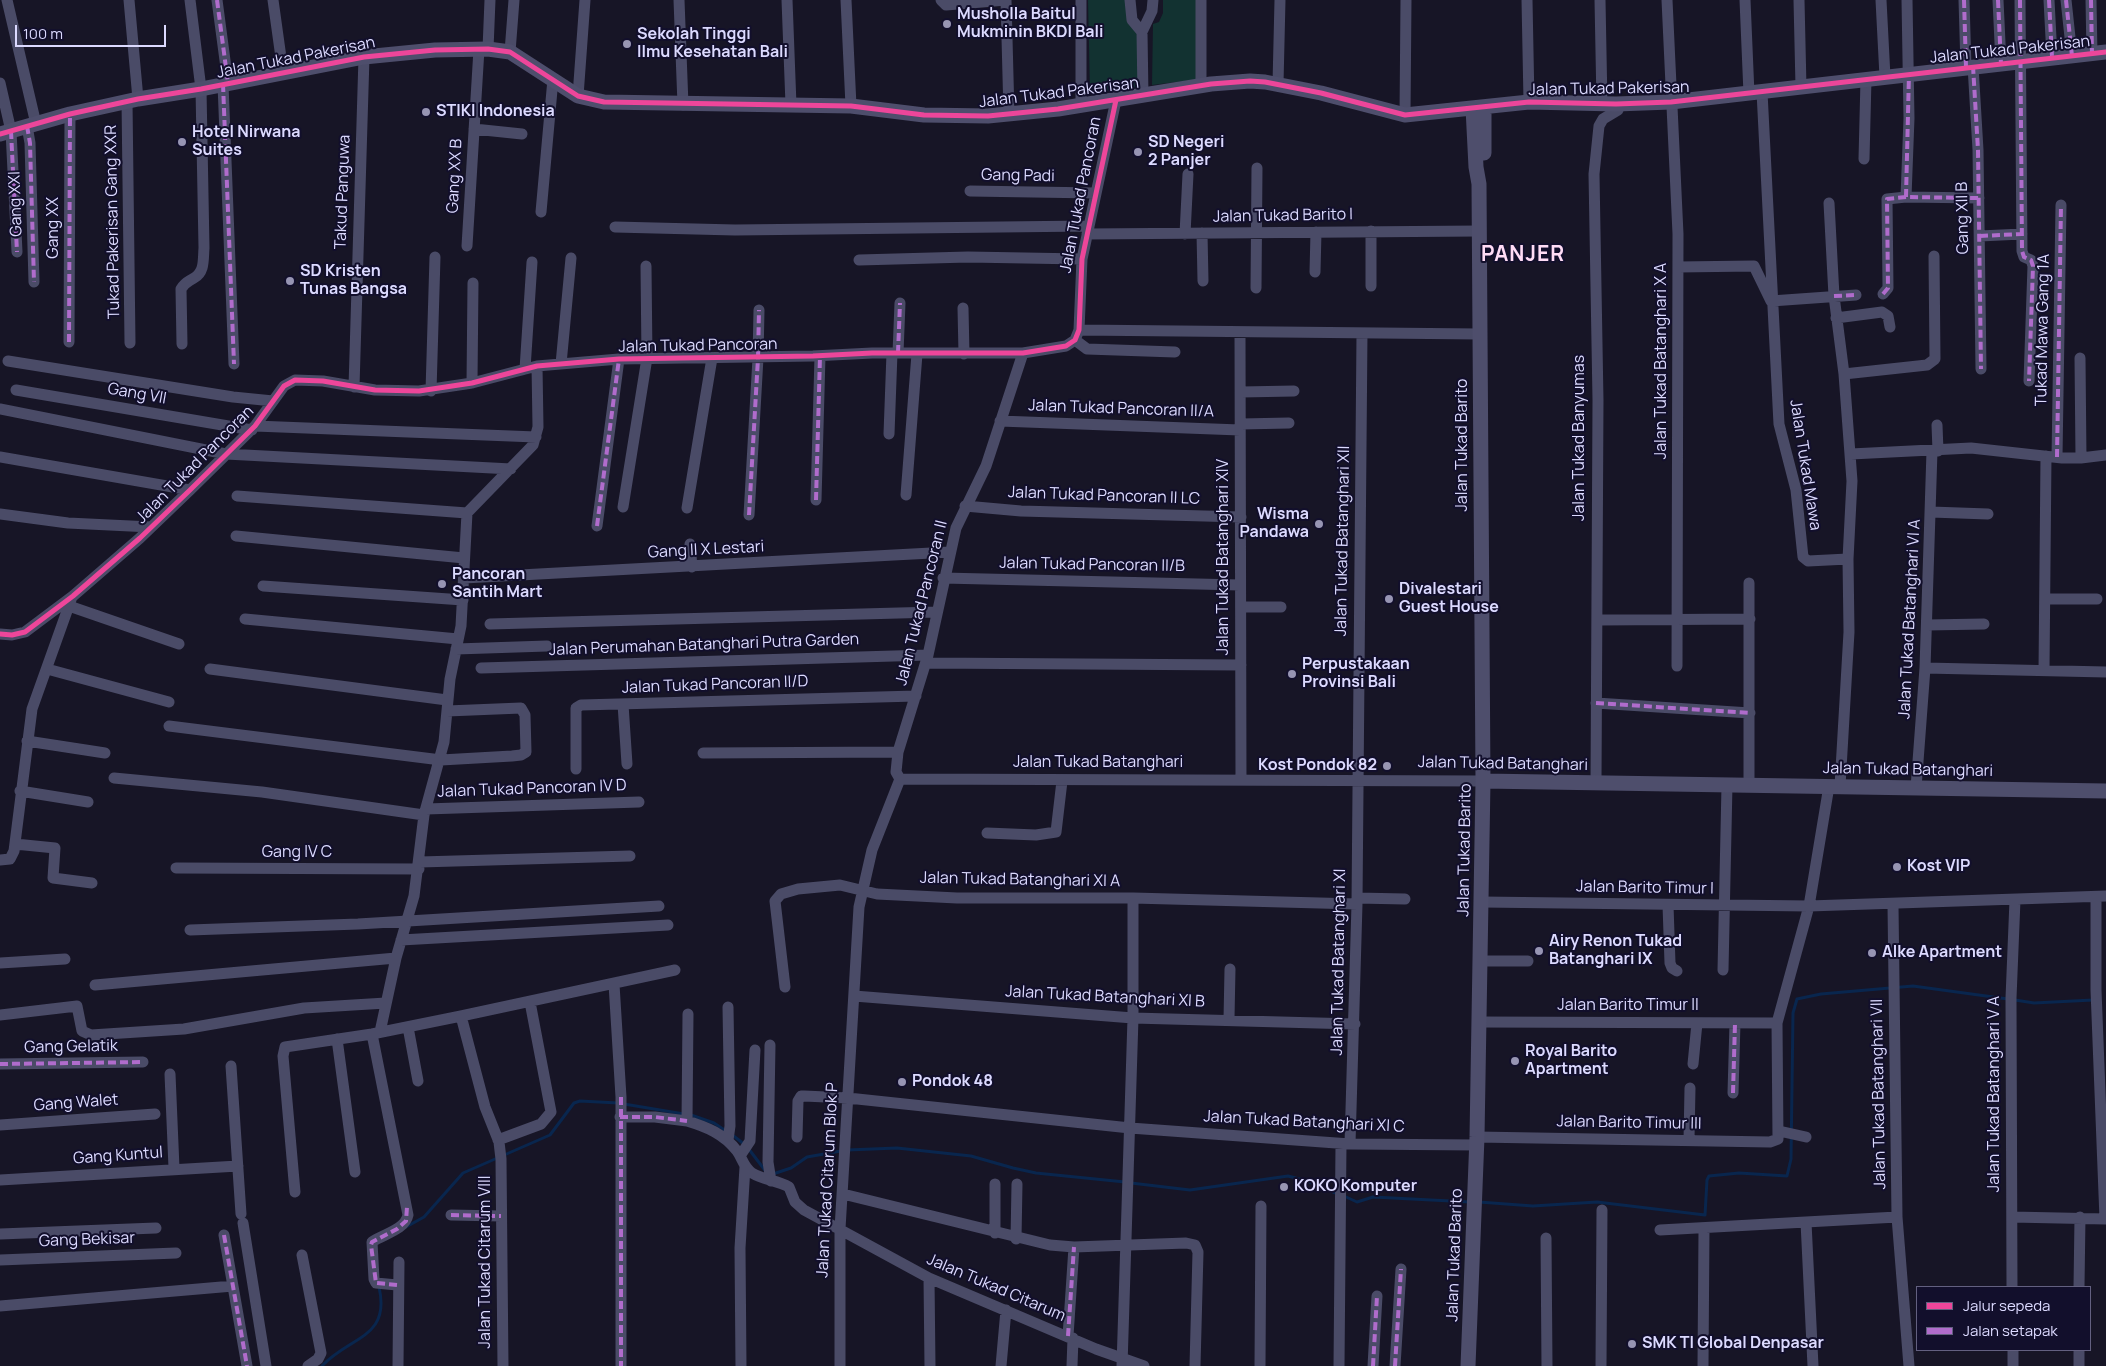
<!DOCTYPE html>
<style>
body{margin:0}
#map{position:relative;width:2106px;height:1366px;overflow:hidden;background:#171526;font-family:Manrope,sans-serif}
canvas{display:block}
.legend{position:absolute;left:1916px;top:1286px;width:175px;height:65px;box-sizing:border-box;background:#120f2c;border:1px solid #636080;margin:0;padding:6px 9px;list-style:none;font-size:15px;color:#dcdaff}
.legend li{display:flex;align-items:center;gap:10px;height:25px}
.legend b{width:25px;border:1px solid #636080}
.scale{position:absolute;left:15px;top:25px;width:151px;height:22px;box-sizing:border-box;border:2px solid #dcdaff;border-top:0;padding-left:6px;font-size:15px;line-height:18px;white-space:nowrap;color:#dcdaff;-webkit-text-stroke:4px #120f2c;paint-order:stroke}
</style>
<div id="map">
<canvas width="2106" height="1366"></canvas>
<ul class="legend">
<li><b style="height:6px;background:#ed469a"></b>Jalur sepeda</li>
<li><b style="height:6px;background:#b06ccc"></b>Jalan setapak</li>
</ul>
<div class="scale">100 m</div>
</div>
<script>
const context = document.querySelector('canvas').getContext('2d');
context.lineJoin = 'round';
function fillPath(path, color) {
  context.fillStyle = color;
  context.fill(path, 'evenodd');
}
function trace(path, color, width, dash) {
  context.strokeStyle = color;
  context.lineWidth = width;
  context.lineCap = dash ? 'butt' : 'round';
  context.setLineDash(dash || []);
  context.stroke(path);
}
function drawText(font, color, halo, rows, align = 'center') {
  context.font = font + ' Manrope,sans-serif';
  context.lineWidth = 4;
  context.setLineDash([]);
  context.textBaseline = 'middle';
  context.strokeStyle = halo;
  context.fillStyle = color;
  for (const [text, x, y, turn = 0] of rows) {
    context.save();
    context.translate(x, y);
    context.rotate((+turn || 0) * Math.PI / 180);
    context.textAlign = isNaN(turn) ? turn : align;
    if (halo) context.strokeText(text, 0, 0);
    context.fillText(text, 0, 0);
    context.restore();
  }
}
const green = new Path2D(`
 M 1088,0 L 1130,0 L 1137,26 L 1139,87 L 1090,93 Z
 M 1163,0 L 1202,0 L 1201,79 L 1152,85 L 1153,24 L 1159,22 L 1163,13 Z`);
const stream = new Path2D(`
 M 2015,1000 L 2034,1003 L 2093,1000
 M 624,1104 L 684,1114
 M 691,1115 L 714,1123 L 726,1131
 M 731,1134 L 744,1144
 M 748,1148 L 767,1173
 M 847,1150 L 897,1148 L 971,1156 L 1013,1168 L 1036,1173 L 1125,1182
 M 773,1174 L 791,1168 L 807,1157 L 841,1151
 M 1131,1183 L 1190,1190 L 1288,1176 L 1307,1181 L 1338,1194
 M 1344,1196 L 1357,1202 L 1373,1197 L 1470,1202
 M 1479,1202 L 1533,1206 L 1597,1202 L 1705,1215 L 1707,1180 L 1709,1176 L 1739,1173 L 1787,1176 L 1791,1159 L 1793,1013 L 1797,999 L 1821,994 L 1913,986 L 2008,999
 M 406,1227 L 424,1217 L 463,1173 L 550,1135 L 574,1103 L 580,1101 L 618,1103
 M 322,1366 C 349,1336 391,1339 379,1287`);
const street = new Path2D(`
 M 7,0 L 36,124
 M 129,0 L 138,99
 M 217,0 L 228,83
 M 273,0 L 283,72
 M 679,0 L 683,105
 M 787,0 L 791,105
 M 846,0 L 851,106
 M 941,0 L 946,5 L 1006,0
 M 1006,0 L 1009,114
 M 1081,0 L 1081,106
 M 1130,0 L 1132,20 L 1142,32
 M 1527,0 L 1529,102
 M 1600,0 L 1602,104
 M 1667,0 L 1678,234 L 1677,666
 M 1745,0 L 1749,94
 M 1799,0 L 1801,87
 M 1881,0 L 1885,77
 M 1964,0 L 1966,67
 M 1998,0 L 2001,64
 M 2020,0 L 2022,251 L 2024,257 L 2031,260 L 2033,266 L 2029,381
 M 2049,0 L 2052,57
 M 2066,0 L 2072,56
 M 2091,0 L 2092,54
 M 488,49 L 490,0
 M 510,52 L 514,0
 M 1973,66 L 1978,150 L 1981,369
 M 0,83 L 11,131 L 17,252
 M 223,84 L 234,364
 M 1278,84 L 1280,0
 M 1201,86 L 1201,0
 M 1762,92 L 1779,424 L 1796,490 L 1803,557 L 1808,561 L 1848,559
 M 578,96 L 585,0
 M 1143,96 L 1142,32 L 1152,11 L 1153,0
 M 127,101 L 130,343
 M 1405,115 L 1406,0
 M 27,126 L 30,143 L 34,282
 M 474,129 L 522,134
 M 1864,159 L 1866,79
 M 970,191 L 1096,193
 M 1906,197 L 1909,118 L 1907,0
 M 1829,203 L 1834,296 L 1844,374 L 1852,481 L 1848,559 L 1849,632 L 1840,786
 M 541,212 L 553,79
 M 615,227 L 735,230 L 1089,226
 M 1202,233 L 1203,281
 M 1087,234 L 1479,231
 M 1185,234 L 1188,174
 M 1980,236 L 2022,234
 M 467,246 L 479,49
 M 859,260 L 968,257 L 1082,259
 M 1678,267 L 1754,266 L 1771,301 L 1856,295
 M 1315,272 L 1316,232
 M 1371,286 L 1371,231
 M 1256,288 L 1257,168
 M 1883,294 L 1888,288 L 1887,199 L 1906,197 L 1979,198
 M 963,308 L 964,354
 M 1836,318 L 1882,312 L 1888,316 L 1890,327
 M 1079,330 L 1479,334
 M 1240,333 L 1241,780
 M 1075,340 L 1087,349 L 1175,352
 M 69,342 L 70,114
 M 182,344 L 181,289 C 185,282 188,282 194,278 C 205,272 203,259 204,248 L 201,89 L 190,0
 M 898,353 L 900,303
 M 2080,358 L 2081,458
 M 8,361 L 233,397 L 273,401
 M 561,364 L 571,258
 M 525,369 L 532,262
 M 1844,374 L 1927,365 L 1935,359 L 1934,256
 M 472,383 L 473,283
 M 354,387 L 364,57
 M 16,390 L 252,430
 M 431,391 L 435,257
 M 1241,392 L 1294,391
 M 0,409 L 226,454 L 511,469
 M 1000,421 L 1240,430
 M 1241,424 L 1289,423
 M 1937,425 L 1938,451
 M 255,426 L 536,437
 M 889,434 L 892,353
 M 1851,454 L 1971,448 L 2062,458 L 2081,458 L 2106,455
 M 0,457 L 190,490
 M 2057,457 L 2061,205
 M 906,495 L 917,354
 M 237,496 L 467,513
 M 816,500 L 820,356
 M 965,506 L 1021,511 L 1241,517
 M 623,507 L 647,358 L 646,266
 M 687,508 L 712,358
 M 1931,512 L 1988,514
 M 0,514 L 68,523 L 151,527
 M 749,515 L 758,358 L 759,310
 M 597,526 L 619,359
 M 236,536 L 464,558
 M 690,544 L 692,567
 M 464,578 L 950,552
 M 943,578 L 1240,585
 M 1749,583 L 1749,784
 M 263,586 L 463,600
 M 2045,599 L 2097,599
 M 69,606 L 179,644
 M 1241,607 L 1281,607
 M 245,619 L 458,639
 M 1598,620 L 1750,619
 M 490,624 L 936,612
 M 1927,625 L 1984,624
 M 0,634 L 12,635 L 25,632 L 73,596 L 140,538 L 190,490 L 255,426 L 284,386 L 295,380 L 323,381 L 375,390 L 419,391 L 472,383 L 537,366 L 619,359 L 813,356 L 872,353 L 1023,353 L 1066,346 L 1075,340 L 1079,330 L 1082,259 L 1116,100
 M 456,649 L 547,646
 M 926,663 L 1241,665
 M 481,668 L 928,655
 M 1925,668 L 2106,672
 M 47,669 L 169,702
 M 210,669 L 447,700
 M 2044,670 L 2046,456
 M 1596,703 L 1750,713
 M 623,704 L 627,764
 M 169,726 L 441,760 L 512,756 L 521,755 L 526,752 L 525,715 L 521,708 L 447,711
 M 27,741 L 105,753
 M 703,753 L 898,752
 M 576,769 L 576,708 L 581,705 L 916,696
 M 114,778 L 262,792 L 424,815
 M 900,779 L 1483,781
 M 900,779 L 896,772 L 898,752 L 928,655 L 956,528 L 986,466 L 1023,353
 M 1596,783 L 1598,400 L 1594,174 L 1599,126 L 1603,119 L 1618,110 L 1620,104
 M 1916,788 L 1925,668 L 1932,451
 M 20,791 L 88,802
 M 426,809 L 639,802
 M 987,833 L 1036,835 L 1056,832 L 1062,781
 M 15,844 L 55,848 L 53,878 L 92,883
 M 0,860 L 10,859 L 14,851 L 32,709 L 72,597
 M 420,862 L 630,856
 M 176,868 L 419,869
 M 2096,897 L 2096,990 L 2105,1219
 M 1357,898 L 1405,899
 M 1482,902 L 1809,906 L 2106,896
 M 1668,905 L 1670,963 L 1672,968 L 1677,971
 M 1893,905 L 1897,1217 L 1909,1366
 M 190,930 L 358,924 L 659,906
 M 401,940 L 668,925
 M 1481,961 L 1528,961
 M 0,963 L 65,959
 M 1723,970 L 1727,785
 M 614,984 L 621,1097 L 621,1366
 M 95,985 L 396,958
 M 785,987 L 775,901 L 781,894 L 798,889 L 840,885 L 877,894 L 957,898 L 1133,898 L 1357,904
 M 854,996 L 1133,1018 L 1355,1024
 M 688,1014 L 687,1121 C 707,1127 724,1134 737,1151 C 743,1159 743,1167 752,1173 C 763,1180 777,1180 789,1187 L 795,1202 L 804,1210 L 929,1278 L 1096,1349 L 1144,1366
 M 0,1015 L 77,1006 L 82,1031 L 91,1035 L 184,1029 L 304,1008 L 386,1003
 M 461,1016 L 485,1107 L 499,1142 L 501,1159 L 503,1366
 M 1229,1019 L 1230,969
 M 1479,1022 L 1777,1023
 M 408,1027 L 418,1081
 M 380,1032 L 396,958 L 414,896 L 424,815 L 444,742 L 450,679 L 461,626 L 467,513 L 533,445 L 538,427 L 537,366
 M 372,1034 L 408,1215 C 405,1230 383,1234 372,1242 L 374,1279 L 376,1283 L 397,1285
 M 337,1039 L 355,1172
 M 770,1045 L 768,1162 L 771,1181
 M 0,1064 L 143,1062
 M 1693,1064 L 1697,1023
 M 231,1066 L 241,1214
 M 170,1074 L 174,1168
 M 1733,1093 L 1735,1023
 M 620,1117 L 655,1117 L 687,1121
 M 0,1125 L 155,1114
 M 1779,1131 L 1806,1137
 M 797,1137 L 798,1101 L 801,1096 L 804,1096 L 848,1098 L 1130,1128 L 1350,1144 L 1477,1145
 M 1477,1137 L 1770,1142 L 1778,1139 L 1777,1023 L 1809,906 L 1829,786
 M 498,1140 L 541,1124 L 551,1112 L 530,1002
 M 728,1140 L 730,1126 L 728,1007
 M 1689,1140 L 1690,1088
 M 1350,1144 L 1357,904 L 1362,333
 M 740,1156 L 750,1141 L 755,1050
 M 0,1180 L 238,1166
 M 995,1184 L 995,1233
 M 295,1192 L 283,1056 L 285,1047 L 372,1034 L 461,1016 L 675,970
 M 843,1194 L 1050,1245 L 1074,1247 L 1186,1243 L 1195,1245 L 1198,1252 L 1195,1366
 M 451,1215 L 501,1216
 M 2012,1217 L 2106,1219
 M 1806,1222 L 1813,1366
 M 243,1223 L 266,1366
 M 1660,1230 L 1897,1217
 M 0,1234 L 156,1228
 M 224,1235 L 247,1366
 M 1546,1238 L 1547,1366
 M 1016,1239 L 1017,1184
 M 302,1255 L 321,1353 L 318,1359 L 308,1366
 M 0,1260 L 176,1253
 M 929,1278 L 930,1366
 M 2012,1287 L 2011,998 L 2015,900
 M 2079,1287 L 2080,1217
 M 0,1306 L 233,1286
 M 1068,1336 L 1074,1247
 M 2013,1350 L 2013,1366
 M 398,1366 L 399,1262
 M 741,1366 L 740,1248 L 745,1167
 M 840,1366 L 840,1229 L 859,907 L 872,850 L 900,779
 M 1001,1366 L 1006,1310
 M 1072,1366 L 1073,1338
 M 1122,1366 L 1133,1018 L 1133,898
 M 1260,1366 L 1261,1206
 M 1339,1366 L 1341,1144
 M 1373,1366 L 1377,1296
 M 1395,1366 L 1401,1269
 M 1601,1366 L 1602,1210
 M 1703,1366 L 1704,1229
 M 2079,1366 L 2079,1350`);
const secondary = new Path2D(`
 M 0,134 L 70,114 L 138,99 L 201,89 L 364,57 L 435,50 L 488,49 L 510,52 L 578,96 L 604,102 L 851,106 L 924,115 L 988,116 L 1058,109 L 1211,84 L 1250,81 L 1265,82 L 1321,93 L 1405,115 L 1529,102 L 1616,104 L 1671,102 L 2106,52
 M 1484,153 L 1484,107
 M 1483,781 L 2106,791
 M 1468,1366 L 1477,1137 L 1483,781 L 1479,184 L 1476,167 L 1473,108`);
const quiet = new Path2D(`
 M 217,0 L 228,83
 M 1964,0 L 1966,67
 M 1998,0 L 2001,64
 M 2020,0 L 2022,251 L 2024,257 L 2031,260 L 2033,266 L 2029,381
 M 2049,0 L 2052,57
 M 2066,0 L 2072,56
 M 2091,0 L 2092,54
 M 1973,66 L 1978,150 L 1981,369
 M 223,84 L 234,364
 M 27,126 L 30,143 L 34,282
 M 11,131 L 17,252
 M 1906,197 L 1909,73
 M 1980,236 L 2022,234
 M 1883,294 L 1888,288 L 1887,199 L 1906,197 L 1979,198
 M 1834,296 L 1856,295
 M 69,342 L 70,114
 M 898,353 L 900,303
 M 2057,457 L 2061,205
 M 816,500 L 820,356
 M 749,515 L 758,358 L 759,310
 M 597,526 L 619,359
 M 1596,703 L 1750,713
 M 0,1064 L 143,1062
 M 1733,1093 L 1735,1023
 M 621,1097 L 621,1366
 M 620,1117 L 655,1117 L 687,1121
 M 451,1215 L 501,1216
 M 224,1235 L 247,1366
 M 397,1285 L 376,1283 L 371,1245 L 372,1242 L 397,1229 L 406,1221 L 407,1207
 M 1068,1336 L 1074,1247
 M 1373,1366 L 1377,1296
 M 1395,1366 L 1401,1269`);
const cycleway = new Path2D(`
 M 0,134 L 70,114 L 138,99 L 201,89 L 364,57 L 435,50 L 488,49 L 510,52 L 578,96 L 604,102 L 851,106 L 924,115 L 988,116 L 1058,109 L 1211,84 L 1250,81 L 1265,82 L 1321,93 L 1405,115 L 1529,102 L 1616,104 L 1671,102 L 2106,52
 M 0,634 L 12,635 L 25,632 L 73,596 L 140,538 L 190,490 L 255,426 L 284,386 L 295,380 L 323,381 L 375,390 L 419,391 L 472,383 L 537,366 L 619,359 L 813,356 L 872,353 L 1023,353 L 1066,346 L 1075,340 L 1079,330 L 1082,259 L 1116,100`);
const markers = [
 [947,24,5,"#9795b3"],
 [627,44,5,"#9795b3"],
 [426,112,5,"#9795b3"],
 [182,142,5,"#9795b3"],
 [1138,152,5,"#9795b3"],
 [290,281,5,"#9795b3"],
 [1319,524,5,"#9795b3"],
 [442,584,5,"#9795b3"],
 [1389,599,5,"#9795b3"],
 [1292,674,5,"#9795b3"],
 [1387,766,5,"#9795b3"],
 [1897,867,5,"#9795b3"],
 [1539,951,5,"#9795b3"],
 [1872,953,5,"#9795b3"],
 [1515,1061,5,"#9795b3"],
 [902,1082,5,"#9795b3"],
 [1284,1187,5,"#9795b3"],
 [1632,1344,5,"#9795b3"]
];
const poiNames = [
 ["Musholla Baitul",957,15],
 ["Mukminin BKDI Bali",957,33],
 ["Sekolah Tinggi",637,35],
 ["Ilmu Kesehatan Bali",637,53],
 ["STIKI Indonesia",436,112],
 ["Hotel Nirwana",192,133],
 ["Suites",192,151],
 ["SD Negeri",1148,143],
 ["2 Panjer",1148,161],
 ["SD Kristen",300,272],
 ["Tunas Bangsa",300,290],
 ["Wisma",1309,515,"right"],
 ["Pandawa",1309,533,"right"],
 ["Pancoran",452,575],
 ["Santih Mart",452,593],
 ["Divalestari",1399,590],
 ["Guest House",1399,608],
 ["Perpustakaan",1302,665],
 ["Provinsi Bali",1302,683],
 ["Kost Pondok 82",1377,766,"right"],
 ["Kost VIP",1907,867],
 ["Airy Renon Tukad",1549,942],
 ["Batanghari IX",1549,960],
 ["Alke Apartment",1882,953],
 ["Royal Barito",1525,1052],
 ["Apartment",1525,1070],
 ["Pondok 48",912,1082],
 ["KOKO Komputer",1294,1187],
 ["SMK TI Global Denpasar",1642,1344]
];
const streetNames = [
 ["Jalan Tukad Pakerisan",2010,50,-6],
 ["Jalan Tukad Pakerisan",296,58,-11],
 ["Jalan Tukad Pakerisan",1609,89,-1],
 ["Jalan Tukad Pakerisan",1059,93,-7],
 ["Gang XX B",455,176,-87],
 ["Gang Padi",1018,176,1],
 ["Takud Panguwa",343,192,-88],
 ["Jalan Tukad Pancoran",1081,195,-79],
 ["Gang XXI",16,204,-92],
 ["Jalan Tukad Barito I",1283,216,-1],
 ["Gang XII B",1963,218,-91],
 ["Tukad Pakerisan Gang XXR",113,222,-91],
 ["Gang XX",54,228,-90],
 ["Tukad Mawa Gang 1A",2043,330,-89],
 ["Jalan Tukad Pancoran",698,346,-1],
 ["Jalan Tukad Batanghari X A",1662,361,-90],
 ["Gang VII",137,394,10],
 ["Jalan Tukad Pancoran II/A",1121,409,2],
 ["Jalan Tukad Banyumas",1580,438,-90],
 ["Jalan Tukad Barito",1463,445,-90],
 ["Jalan Tukad Pancoran",195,465,-45],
 ["Jalan Tukad Mawa",1805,465,81],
 ["Jalan Tukad Pancoran II LC",1104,496,2],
 ["Jalan Tukad Batanghari XII",1343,541,-89],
 ["Gang II X Lestari",706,550,-3],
 ["Jalan Tukad Batanghari XIV",1224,557,-90],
 ["Jalan Tukad Pancoran II/B",1092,565,1],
 ["Jalan Tukad Pancoran II",922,603,-76],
 ["Jalan Tukad Batanghari VI A",1910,619,-87],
 ["Jalan Perumahan Batanghari Putra Garden",704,645,-2],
 ["Jalan Tukad Pancoran II/D",715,685,-2],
 ["Jalan Tukad Batanghari",1098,763],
 ["Jalan Tukad Batanghari",1503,764,1],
 ["Jalan Tukad Batanghari",1908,770,1],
 ["Jalan Tukad Pancoran IV D",532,789,-2],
 ["Jalan Tukad Barito",1465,850,-89],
 ["Gang IV C",297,853],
 ["Jalan Tukad Batanghari XI A",1020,880,1],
 ["Jalan Barito Timur I",1645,888,1],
 ["Jalan Tukad Batanghari XI",1339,962,-89],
 ["Jalan Tukad Batanghari XI B",1105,997,3],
 ["Jalan Barito Timur II",1628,1006],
 ["Gang Gelatik",71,1047,-1],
 ["Jalan Tukad Batanghari VII",1879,1094,-91],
 ["Jalan Tukad Batanghari V A",1995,1094,-90],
 ["Gang Walet",76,1103,-4],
 ["Jalan Tukad Batanghari XI C",1304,1122,3],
 ["Jalan Barito Timur III",1629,1123,1],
 ["Gang Kuntul",118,1156,-4],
 ["Jalan Tukad Citarum Blok P",828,1180,-87],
 ["Gang Bekisar",87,1240,-2],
 ["Jalan Tukad Barito",1455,1255,-88],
 ["Jalan Tukad Citarum VIII",486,1262,-90],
 ["Jalan Tukad Citarum",996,1288,23]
];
const districtNames = [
 ["PANJER",1523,255]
];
fillPath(green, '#123231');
trace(stream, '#09264e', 3);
trace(street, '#4a4b67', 11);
trace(secondary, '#4e4e6c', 15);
trace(quiet, '#b06ccc', 4, [8, 4]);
trace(cycleway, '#ed469a', 5);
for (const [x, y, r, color] of markers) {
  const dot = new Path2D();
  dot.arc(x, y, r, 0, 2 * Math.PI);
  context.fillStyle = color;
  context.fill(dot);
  trace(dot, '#120f2c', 2);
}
drawText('bold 16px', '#dcdaff', '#120f2c', poiNames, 'left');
drawText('16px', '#dcdaff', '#120f2c', streetNames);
context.letterSpacing = '1px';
drawText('bold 21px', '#ffdcf5', '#120f2c', districtNames);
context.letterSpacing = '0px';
</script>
